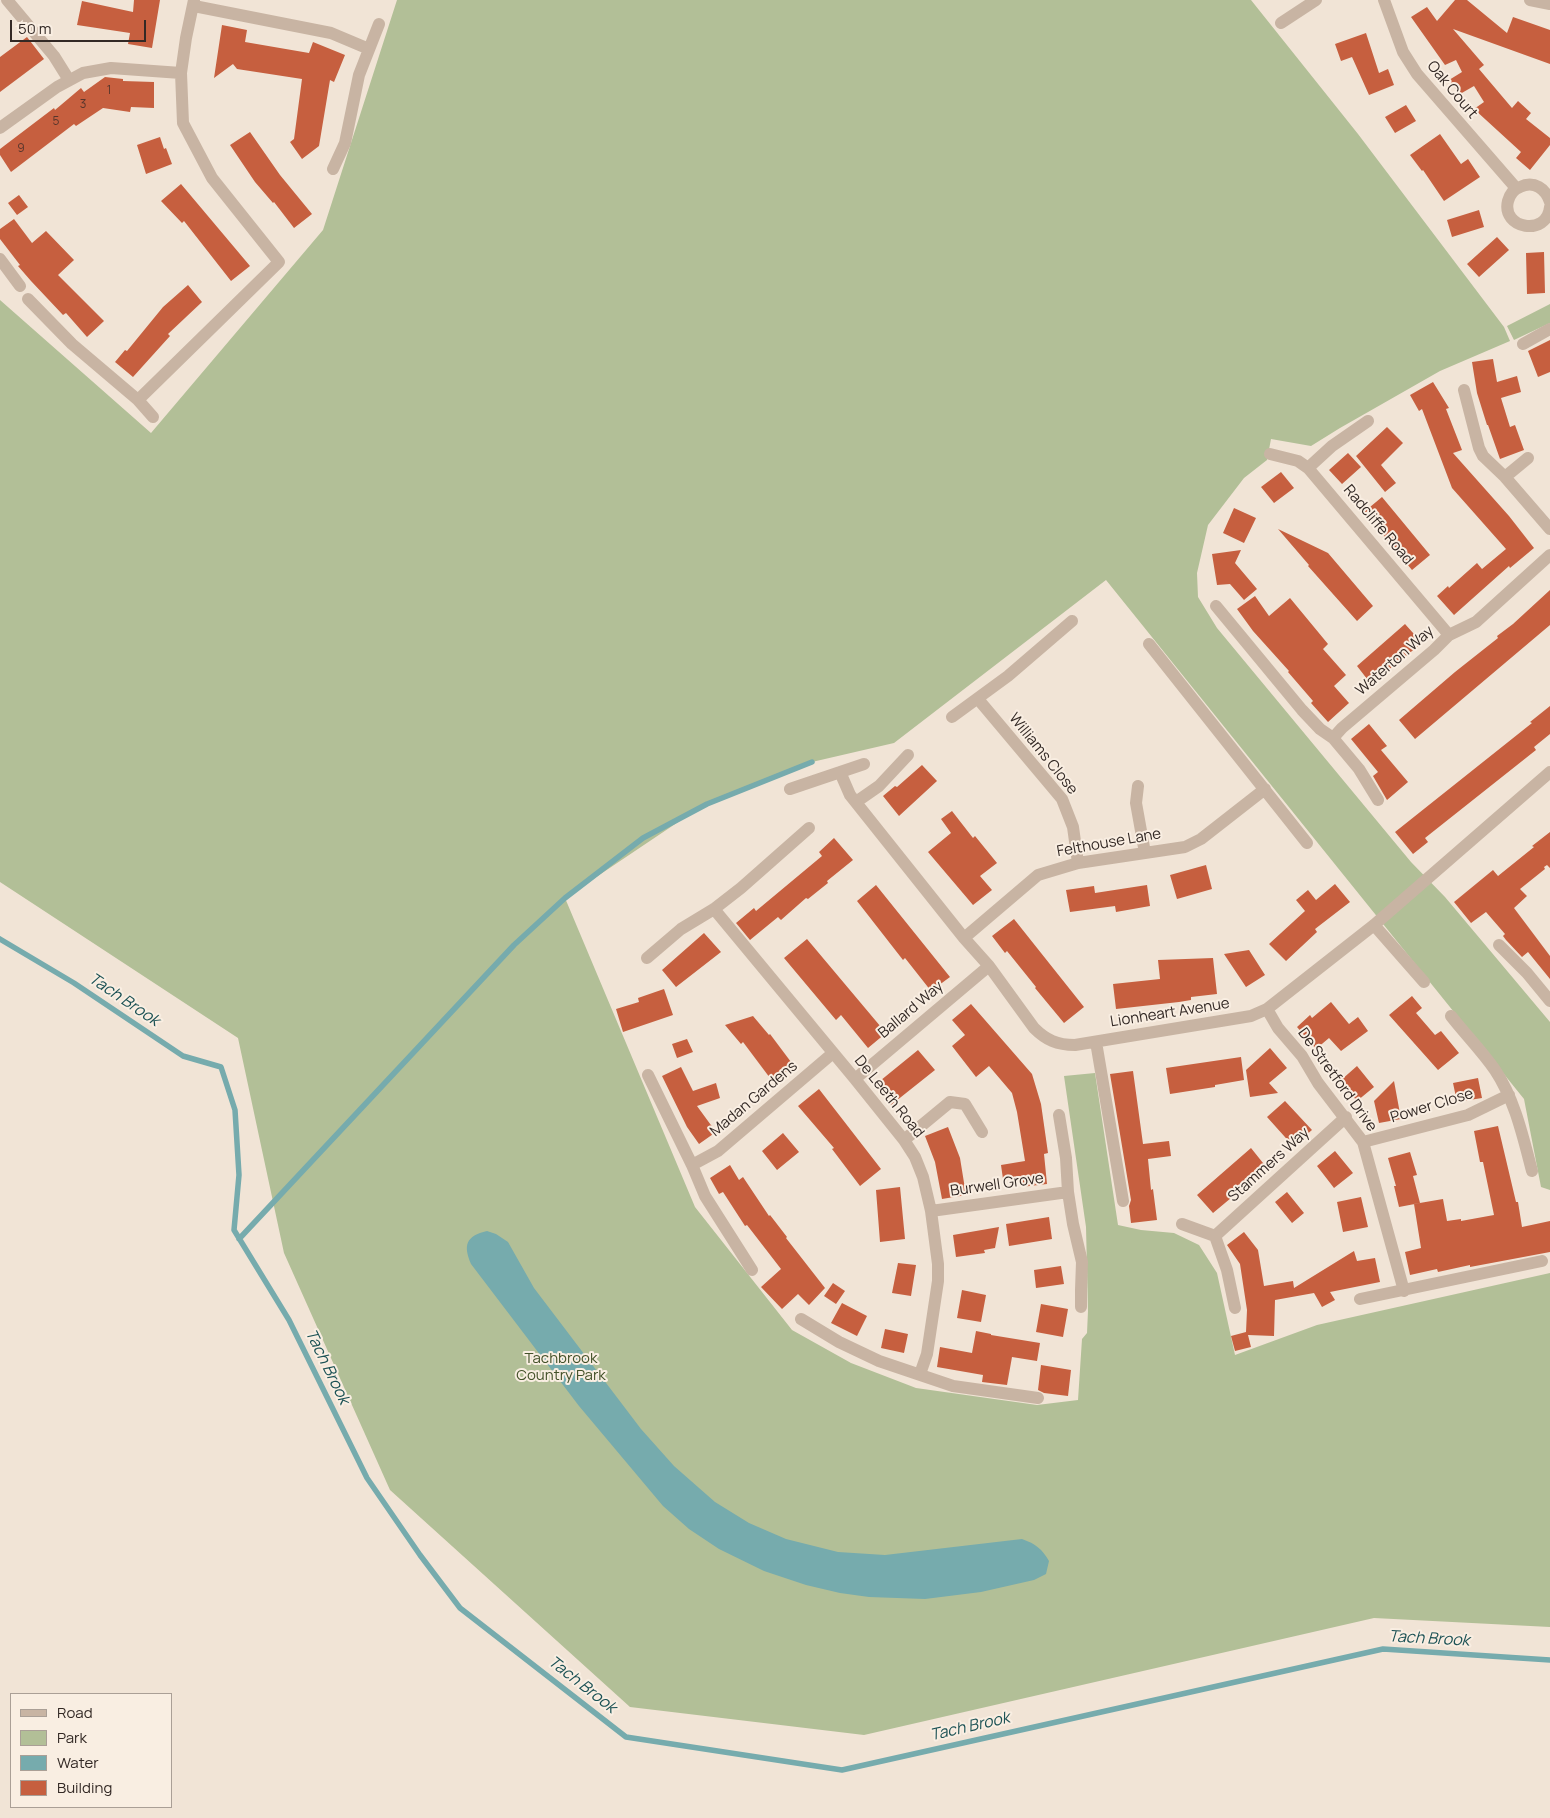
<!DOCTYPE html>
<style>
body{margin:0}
#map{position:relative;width:1550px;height:1818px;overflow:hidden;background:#f1e4d6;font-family:Manrope,sans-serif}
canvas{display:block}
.legend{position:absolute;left:10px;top:1693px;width:162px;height:115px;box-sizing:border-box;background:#f9eee2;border:1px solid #aa9f96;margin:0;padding:6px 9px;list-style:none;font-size:15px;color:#332925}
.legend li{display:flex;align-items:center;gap:10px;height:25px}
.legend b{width:25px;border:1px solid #aa9f96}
.scale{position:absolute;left:10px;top:20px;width:136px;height:22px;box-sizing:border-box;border:2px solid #332925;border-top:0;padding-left:6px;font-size:15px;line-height:18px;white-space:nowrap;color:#332925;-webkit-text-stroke:4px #f9eee2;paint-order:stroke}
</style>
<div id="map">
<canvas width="1550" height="1818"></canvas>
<ul class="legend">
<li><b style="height:6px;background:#c8b4a3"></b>Road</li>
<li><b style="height:14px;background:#b2bf97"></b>Park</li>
<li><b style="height:14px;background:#76abad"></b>Water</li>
<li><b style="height:14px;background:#c65f3f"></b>Building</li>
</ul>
<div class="scale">50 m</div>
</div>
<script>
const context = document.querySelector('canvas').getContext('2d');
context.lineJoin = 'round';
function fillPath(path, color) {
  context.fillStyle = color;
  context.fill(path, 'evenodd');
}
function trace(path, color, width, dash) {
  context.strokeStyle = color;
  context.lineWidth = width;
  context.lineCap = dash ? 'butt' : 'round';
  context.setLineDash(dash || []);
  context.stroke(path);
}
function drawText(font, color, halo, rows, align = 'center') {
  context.font = font + ' Manrope,sans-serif';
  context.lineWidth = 4;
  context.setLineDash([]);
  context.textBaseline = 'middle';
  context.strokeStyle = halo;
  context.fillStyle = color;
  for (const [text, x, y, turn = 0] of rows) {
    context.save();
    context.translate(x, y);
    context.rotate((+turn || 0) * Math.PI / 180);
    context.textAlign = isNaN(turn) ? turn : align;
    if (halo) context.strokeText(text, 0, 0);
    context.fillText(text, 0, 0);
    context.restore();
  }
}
const green = new Path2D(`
 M 397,0 L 1251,0 L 1358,134 L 1504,327 L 1510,341 L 1440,371 L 1340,428 L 1311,446 L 1271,439 L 1267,460 L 1244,478 L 1208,525 L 1197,573 L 1198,597 L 1217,628 L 1411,862 L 1445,897 L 1550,1022 L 1550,1190 L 1541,1187 L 1524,1099 L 1106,580 L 894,743 L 812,762 L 702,806 L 565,898 L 695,1207 L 792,1330 L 851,1363 L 916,1388 L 1037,1405 L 1078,1400 L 1082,1339 L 1087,1333 L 1088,1311 L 1086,1227 L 1064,1076 L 1095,1073 L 1118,1225 L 1141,1230 L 1174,1233 L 1199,1245 L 1217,1273 L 1235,1355 L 1317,1325 L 1550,1273 L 1550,1627 L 1374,1618 L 864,1735 L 630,1707 L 390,1490 L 284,1253 L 238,1038 L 0,882 L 0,300 L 151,433 L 323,230 Z
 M 1550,304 L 1550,323 L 1514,340 L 1507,326 Z`);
const water = new Path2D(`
 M 487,1231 L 496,1234 L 508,1242 L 534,1288 L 641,1429 L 674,1466 L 715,1502 L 749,1523 L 786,1539 L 838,1552 L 885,1555 L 1022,1539 C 1036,1544 1042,1549 1049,1561 L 1046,1574 L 1034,1580 L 981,1592 L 925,1599 L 869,1597 L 840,1593 L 806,1585 L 764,1571 L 719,1549 L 689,1529 L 663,1506 L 579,1406 L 471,1264 C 463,1245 466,1236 487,1231 Z`);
const stream = new Path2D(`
 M 0,939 L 74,983 L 183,1056 L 221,1067 L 235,1110 L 239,1175 L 234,1230 L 289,1320 L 367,1478 L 420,1555 L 460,1608 L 626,1737 L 842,1770 L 1383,1649 L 1550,1660
 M 239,1239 L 514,945 L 565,898 L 643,838 L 707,804 L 812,762`);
const building = new Path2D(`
 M 134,0 L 160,0 L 152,48 L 128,44 L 130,33 L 77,25 L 82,1 L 133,12 Z
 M 1455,0 L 1467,0 L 1507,33 L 1513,17 L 1550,30 L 1550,64 L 1453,29 L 1484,65 L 1479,69 L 1512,108 L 1518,101 L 1531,113 L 1526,119 L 1550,138 L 1550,145 L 1530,170 L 1516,158 L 1521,152 L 1474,109 L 1484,102 L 1474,86 L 1460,94 L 1449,80 L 1462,72 L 1456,60 L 1445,65 L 1411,17 L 1427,7 L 1437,21 Z
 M 222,25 L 247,30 L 245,42 L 309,53 L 313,42 L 345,55 L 334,82 L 330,80 L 319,146 L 302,159 L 290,142 L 294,139 L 302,79 L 237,69 L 233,64 L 214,78 Z
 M 1366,33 L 1379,73 L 1388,69 L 1394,85 L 1369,95 L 1352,57 L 1341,61 L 1335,44 Z
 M 27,37 L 44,59 L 0,92 L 0,57 Z
 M 105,77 L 123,79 L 123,81 L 154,82 L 154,108 L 131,107 L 130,112 L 103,108 L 76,126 L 74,124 L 11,172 L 0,155 L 0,149 L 54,108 L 55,110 L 81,88 L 84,92 Z
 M 1406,105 L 1416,121 L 1395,133 L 1385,117 Z
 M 250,132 L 280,175 L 312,214 L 294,228 L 274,202 L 273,203 L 255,182 L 230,145 Z
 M 1440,134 L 1461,164 L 1468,159 L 1480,177 L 1444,201 L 1423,170 L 1422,171 L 1410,155 Z
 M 160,137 L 164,149 L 166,148 L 172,164 L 146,174 L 137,145 Z
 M 181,184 L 250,266 L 231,281 L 184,221 L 182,223 L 161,201 Z
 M 19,195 L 28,207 L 17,215 L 8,203 Z
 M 1479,210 L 1484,227 L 1452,237 L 1447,220 Z
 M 14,219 L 32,243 L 46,231 L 74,260 L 58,275 L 104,321 L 87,337 L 66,313 L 63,315 L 31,281 L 18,266 L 20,265 L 0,239 L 0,229 Z
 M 1497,237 L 1509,250 L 1479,277 L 1467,264 Z
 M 1544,252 L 1545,293 L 1527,294 L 1526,253 Z
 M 188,285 L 202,302 L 168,334 L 170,336 L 133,377 L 115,362 L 125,350 L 127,351 L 163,307 Z
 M 1550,340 L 1550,372 L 1538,377 L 1528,351 Z
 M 1493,359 L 1497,382 L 1517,376 L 1521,392 L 1501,398 L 1510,427 L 1515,425 L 1524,450 L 1500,459 L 1488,425 L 1487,425 L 1477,393 L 1472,362 Z
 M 1433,382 L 1449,408 L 1446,409 L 1462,450 L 1453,453 L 1509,516 L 1534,548 L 1510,568 L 1509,566 L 1454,615 L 1437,596 L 1448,586 L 1449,588 L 1477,563 L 1482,569 L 1506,549 L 1452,488 L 1422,409 L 1419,411 L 1410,395 Z
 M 1387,427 L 1403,443 L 1381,465 L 1396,483 L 1385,492 L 1356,456 Z
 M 1348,453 L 1361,467 L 1342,484 L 1329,470 Z
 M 1281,472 L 1294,488 L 1274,503 L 1261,487 Z
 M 1382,497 L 1430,555 L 1412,570 L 1364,512 Z
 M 1234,508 L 1256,518 L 1244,543 L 1223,533 Z
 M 1278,529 L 1328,553 L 1373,606 L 1357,621 L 1308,566 L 1309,565 Z
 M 1241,550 L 1235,563 L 1257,589 L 1244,600 L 1230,584 L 1217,585 L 1212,554 Z
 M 1550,590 L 1550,625 L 1415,739 L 1399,720 L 1455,672 L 1498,638 L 1497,636 L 1513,624 Z
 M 1255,596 L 1269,616 L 1290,598 L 1328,644 L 1323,649 L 1346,675 L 1334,686 L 1349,703 L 1328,722 L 1311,703 L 1313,701 L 1288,672 L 1289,671 L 1253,631 L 1237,609 Z
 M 1405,624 L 1422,643 L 1371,684 L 1357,666 Z
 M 1550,706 L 1550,734 L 1534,747 L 1536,750 L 1425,838 L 1428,842 L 1413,854 L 1395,832 L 1532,723 L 1530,722 Z
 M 1369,724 L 1387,746 L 1381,750 L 1408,782 L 1387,800 L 1373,776 L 1378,772 L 1351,739 Z
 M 922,765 L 937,781 L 899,816 L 883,796 L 895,786 L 897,787 Z
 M 952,811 L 973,838 L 975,836 L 997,863 L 980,876 L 992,890 L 973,905 L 928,852 L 951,833 L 941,819 Z
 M 1550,832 L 1550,868 L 1547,865 L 1544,867 L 1545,869 L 1520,889 L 1527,896 L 1514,908 L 1550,956 L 1550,979 L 1528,952 L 1522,957 L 1506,940 L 1503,936 L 1505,934 L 1486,912 L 1471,923 L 1454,902 L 1493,870 L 1498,876 L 1534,847 L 1532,846 Z
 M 834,838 L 853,860 L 827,881 L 828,883 L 808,899 L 806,898 L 781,920 L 778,917 L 750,940 L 736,923 L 754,908 L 756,911 L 822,856 L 819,852 Z
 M 1206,865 L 1212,889 L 1177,899 L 1170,875 Z
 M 1335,884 L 1350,902 L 1315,929 L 1317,932 L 1286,961 L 1269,944 L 1305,911 L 1296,900 L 1308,890 L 1316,900 Z
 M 876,885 L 950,977 L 931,991 L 905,958 L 903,960 L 857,901 Z
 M 1147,885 L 1150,906 L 1116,912 L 1115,906 L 1070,912 L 1066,890 L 1094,886 L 1095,893 Z
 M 1014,919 L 1084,1007 L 1064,1023 L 1035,988 L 1036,987 L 1007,951 L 1005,953 L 992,936 Z
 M 704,933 L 721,952 L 676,987 L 662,970 Z
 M 807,939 L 886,1033 L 868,1048 L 841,1015 L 836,1020 L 784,958 Z
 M 1249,950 L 1265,975 L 1246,987 L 1224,954 Z
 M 1213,958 L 1217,994 L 1191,997 L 1191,1000 L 1179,1002 L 1116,1009 L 1113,984 L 1160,979 L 1158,960 Z
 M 664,989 L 673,1015 L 623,1032 L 616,1009 L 639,1002 L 638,998 Z
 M 1412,996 L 1422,1008 L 1416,1013 L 1435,1035 L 1441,1031 L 1459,1053 L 1438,1070 L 1389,1015 Z
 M 1331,1002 L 1349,1024 L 1358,1017 L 1368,1031 L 1341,1051 L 1329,1038 L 1316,1049 L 1297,1027 L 1310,1015 L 1312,1018 Z
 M 971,1004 L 1032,1074 L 1041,1104 L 1048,1153 L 1044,1154 L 1047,1184 L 1021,1187 L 1020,1176 L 1003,1179 L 1001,1165 L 1025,1161 L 1017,1112 L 1012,1093 L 989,1066 L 976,1077 L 952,1046 L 965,1035 L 952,1020 Z
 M 753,1016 L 769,1035 L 770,1034 L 794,1066 L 773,1082 L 743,1042 L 741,1044 L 725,1025 Z
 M 687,1039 L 693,1052 L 677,1058 L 672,1044 Z
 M 1270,1048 L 1287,1068 L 1269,1083 L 1278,1093 L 1250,1097 L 1246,1070 Z
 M 918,1050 L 935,1070 L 891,1105 L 875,1085 Z
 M 1241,1057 L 1244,1080 L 1215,1085 L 1215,1087 L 1170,1094 L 1166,1068 Z
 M 1357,1066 L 1374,1087 L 1357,1101 L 1340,1081 Z
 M 681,1067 L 693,1091 L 716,1083 L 720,1098 L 697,1106 L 716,1132 L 699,1144 L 687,1127 L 662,1076 Z
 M 1133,1071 L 1143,1144 L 1169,1141 L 1171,1156 L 1148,1159 L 1151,1190 L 1153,1189 L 1157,1220 L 1131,1223 L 1129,1206 L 1131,1200 L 1110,1074 Z
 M 1478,1078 L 1482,1098 L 1457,1102 L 1453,1083 Z
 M 1394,1081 L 1401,1119 L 1379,1123 L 1374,1101 Z
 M 819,1089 L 881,1169 L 860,1186 L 832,1149 L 834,1148 L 798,1106 Z
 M 1285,1101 L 1312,1130 L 1293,1146 L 1267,1117 Z
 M 1498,1126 L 1516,1202 L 1518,1202 L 1522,1227 L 1550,1221 L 1550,1252 L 1470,1267 L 1470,1265 L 1438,1272 L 1437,1269 L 1410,1275 L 1405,1252 L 1421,1248 L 1414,1204 L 1443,1199 L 1447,1221 L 1461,1219 L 1461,1221 L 1494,1215 L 1483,1162 L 1480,1162 L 1474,1131 Z
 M 948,1127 L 960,1158 L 966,1195 L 942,1199 L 935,1162 L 925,1136 Z
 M 783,1133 L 799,1152 L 777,1170 L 762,1151 Z
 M 1251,1148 L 1267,1168 L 1213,1213 L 1197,1195 Z
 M 1335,1151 L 1353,1173 L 1334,1188 L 1317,1166 Z
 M 1410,1152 L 1417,1175 L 1413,1176 L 1420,1203 L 1399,1207 L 1394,1186 L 1396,1186 L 1388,1158 Z
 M 730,1165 L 739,1180 L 743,1177 L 769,1216 L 770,1215 L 787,1237 L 786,1238 L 825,1288 L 809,1305 L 798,1294 L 782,1309 L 761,1287 L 781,1269 L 747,1225 L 745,1226 L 723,1192 L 719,1194 L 710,1178 Z
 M 900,1187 L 905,1239 L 880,1242 L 876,1190 Z
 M 1287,1192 L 1304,1213 L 1292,1223 L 1275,1202 Z
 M 1361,1197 L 1368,1227 L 1343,1232 L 1337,1202 Z
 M 1049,1217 L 1052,1239 L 1009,1246 L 1006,1224 Z
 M 999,1227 L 995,1248 L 984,1250 L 985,1253 L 956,1257 L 953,1235 Z
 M 1244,1232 L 1258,1250 L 1264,1286 L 1293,1281 L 1294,1288 L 1354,1251 L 1357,1261 L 1375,1258 L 1380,1282 L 1330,1292 L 1335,1300 L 1322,1307 L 1314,1293 L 1275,1300 L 1274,1336 L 1248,1335 L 1251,1347 L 1235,1351 L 1231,1336 L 1246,1332 L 1247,1310 L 1240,1264 L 1227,1245 Z
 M 898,1263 L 916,1265 L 911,1296 L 892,1293 Z
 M 1061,1266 L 1064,1284 L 1036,1288 L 1034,1270 Z
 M 833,1283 L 845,1291 L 836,1304 L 824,1296 Z
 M 962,1290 L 986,1295 L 981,1322 L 957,1318 Z
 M 842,1303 L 867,1316 L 857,1336 L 831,1323 Z
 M 1041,1304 L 1068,1309 L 1063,1337 L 1036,1332 Z
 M 885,1329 L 908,1334 L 904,1353 L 881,1348 Z
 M 976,1331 L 991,1334 L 991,1335 L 1040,1343 L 1037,1361 L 1012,1357 L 1007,1385 L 982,1382 L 983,1375 L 937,1367 L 940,1347 L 972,1353 Z
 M 1041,1365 L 1071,1370 L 1068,1396 L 1044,1393 L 1038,1390 Z`);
const minor = new Path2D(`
 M 7,0 L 54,56 L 69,80
 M 1384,0 L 1403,52 L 1417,74 L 1516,188
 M 1530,0 L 1550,4
 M 194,6 L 331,33 L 369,49
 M 1281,23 L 1316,0
 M 0,128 L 57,87 L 83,73 L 111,68 L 181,73
 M 333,169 L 345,143 L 359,75 L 379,24
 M 1550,202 C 1546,189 1534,180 1520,187 C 1514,189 1510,194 1508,201 C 1501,229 1547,237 1550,207
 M 0,259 L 20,286
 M 28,299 L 72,344 L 138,400
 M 1523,344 L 1550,329
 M 1464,390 L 1479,448 L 1483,456 L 1505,477 L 1550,529
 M 153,417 L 138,400 L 279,262 L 212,178 L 183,123 L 181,73 L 186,38 L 194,0
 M 1270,454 L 1298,461 L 1308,468 L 1449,635
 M 1308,468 L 1332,446 L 1368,421
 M 1505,477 L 1528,458
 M 1216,606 L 1302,710 L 1320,729 L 1333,738 L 1359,769 L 1378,800
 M 1149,644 L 1307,843
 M 978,699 L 1062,799 L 1073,827 L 1078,863
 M 952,717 L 1008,676 L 1072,621
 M 1333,738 L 1342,728 L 1434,650 L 1449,635 L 1476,622 L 1550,555
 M 840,772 L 850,795 L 964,938 L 989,966 L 1034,1028 C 1046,1040 1057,1045 1075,1045 L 1251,1016 L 1267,1009 L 1374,925 L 1550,772
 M 1138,786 L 1136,803 L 1145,853
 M 790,789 L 864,764
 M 856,802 L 879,786 L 908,755
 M 714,909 L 855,1079 L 904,1140 L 915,1157 L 923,1177 L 931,1211 L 938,1264 L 938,1281 L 927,1354 L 920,1374
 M 1374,925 L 1424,982
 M 964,938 L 1038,875 L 1078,863 L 1185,847 L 1201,839 L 1265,789
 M 1499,945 L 1527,973 L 1550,1001
 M 647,958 L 681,929 L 714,909 L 741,888 L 809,828
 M 1267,1009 L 1278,1028 L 1302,1056 L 1318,1083 L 1363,1142 L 1404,1291
 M 1451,1016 C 1465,1034 1482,1051 1495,1070 C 1515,1100 1523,1137 1532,1171
 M 1096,1042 L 1123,1201
 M 648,1075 L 692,1165 L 705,1196 L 752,1270
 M 855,1079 L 989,966
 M 1059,1115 L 1066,1158 L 1068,1192 L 1073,1224 L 1082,1262 L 1081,1290 L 1081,1307
 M 904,1140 L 950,1102 L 965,1104 L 982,1132
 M 1363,1142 L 1468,1115 L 1509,1095
 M 692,1165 L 718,1151 L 833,1053
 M 931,1211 L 1068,1192
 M 1182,1224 L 1215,1236 L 1227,1270 L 1235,1308
 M 1215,1236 L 1346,1117
 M 1360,1299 L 1542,1261
 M 801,1319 L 839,1342 L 879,1361 L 953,1386 L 1038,1398`);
const numberNames = [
 ["1",109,91],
 ["3",83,105],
 ["5",56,122],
 ["9",21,149]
];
const streetNames = [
 ["Oak Court",1452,90,50],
 ["Radcliffe Road",1378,525,50],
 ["Waterton Way",1395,661,-41],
 ["Williams Close",1043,754,51],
 ["Felthouse Lane",1109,843,-10],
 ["Ballard Way",911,1010,-40],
 ["Lionheart Avenue",1170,1013,-9],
 ["De Stretford Drive",1337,1080,54],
 ["De Leeth Road",889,1097,51],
 ["Madan Gardens",754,1099,-40],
 ["Power Close",1432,1106,-17],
 ["Stammers Way",1269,1165,-42],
 ["Burwell Grove",997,1185,-8]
];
const parkNames = [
 ["Tachbrook",561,1359],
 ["Country Park",561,1376]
];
const waterNames = [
 ["Tach Brook",124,1000,34],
 ["Tach Brook",327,1367,64],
 ["Tach Brook",1429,1639,3],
 ["Tach Brook",582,1685,38],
 ["Tach Brook",970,1727,-13]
];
fillPath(green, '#b2bf97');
fillPath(water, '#76abad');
trace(stream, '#76abad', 5.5);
fillPath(building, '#c65f3f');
trace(minor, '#c8b4a3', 12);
drawText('12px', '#58362c', null, numberNames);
drawText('15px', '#332925', '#f9eee2', streetNames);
drawText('15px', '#435129', '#f9eee2', parkNames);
drawText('italic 16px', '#1b5154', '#f9eee2', waterNames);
</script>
